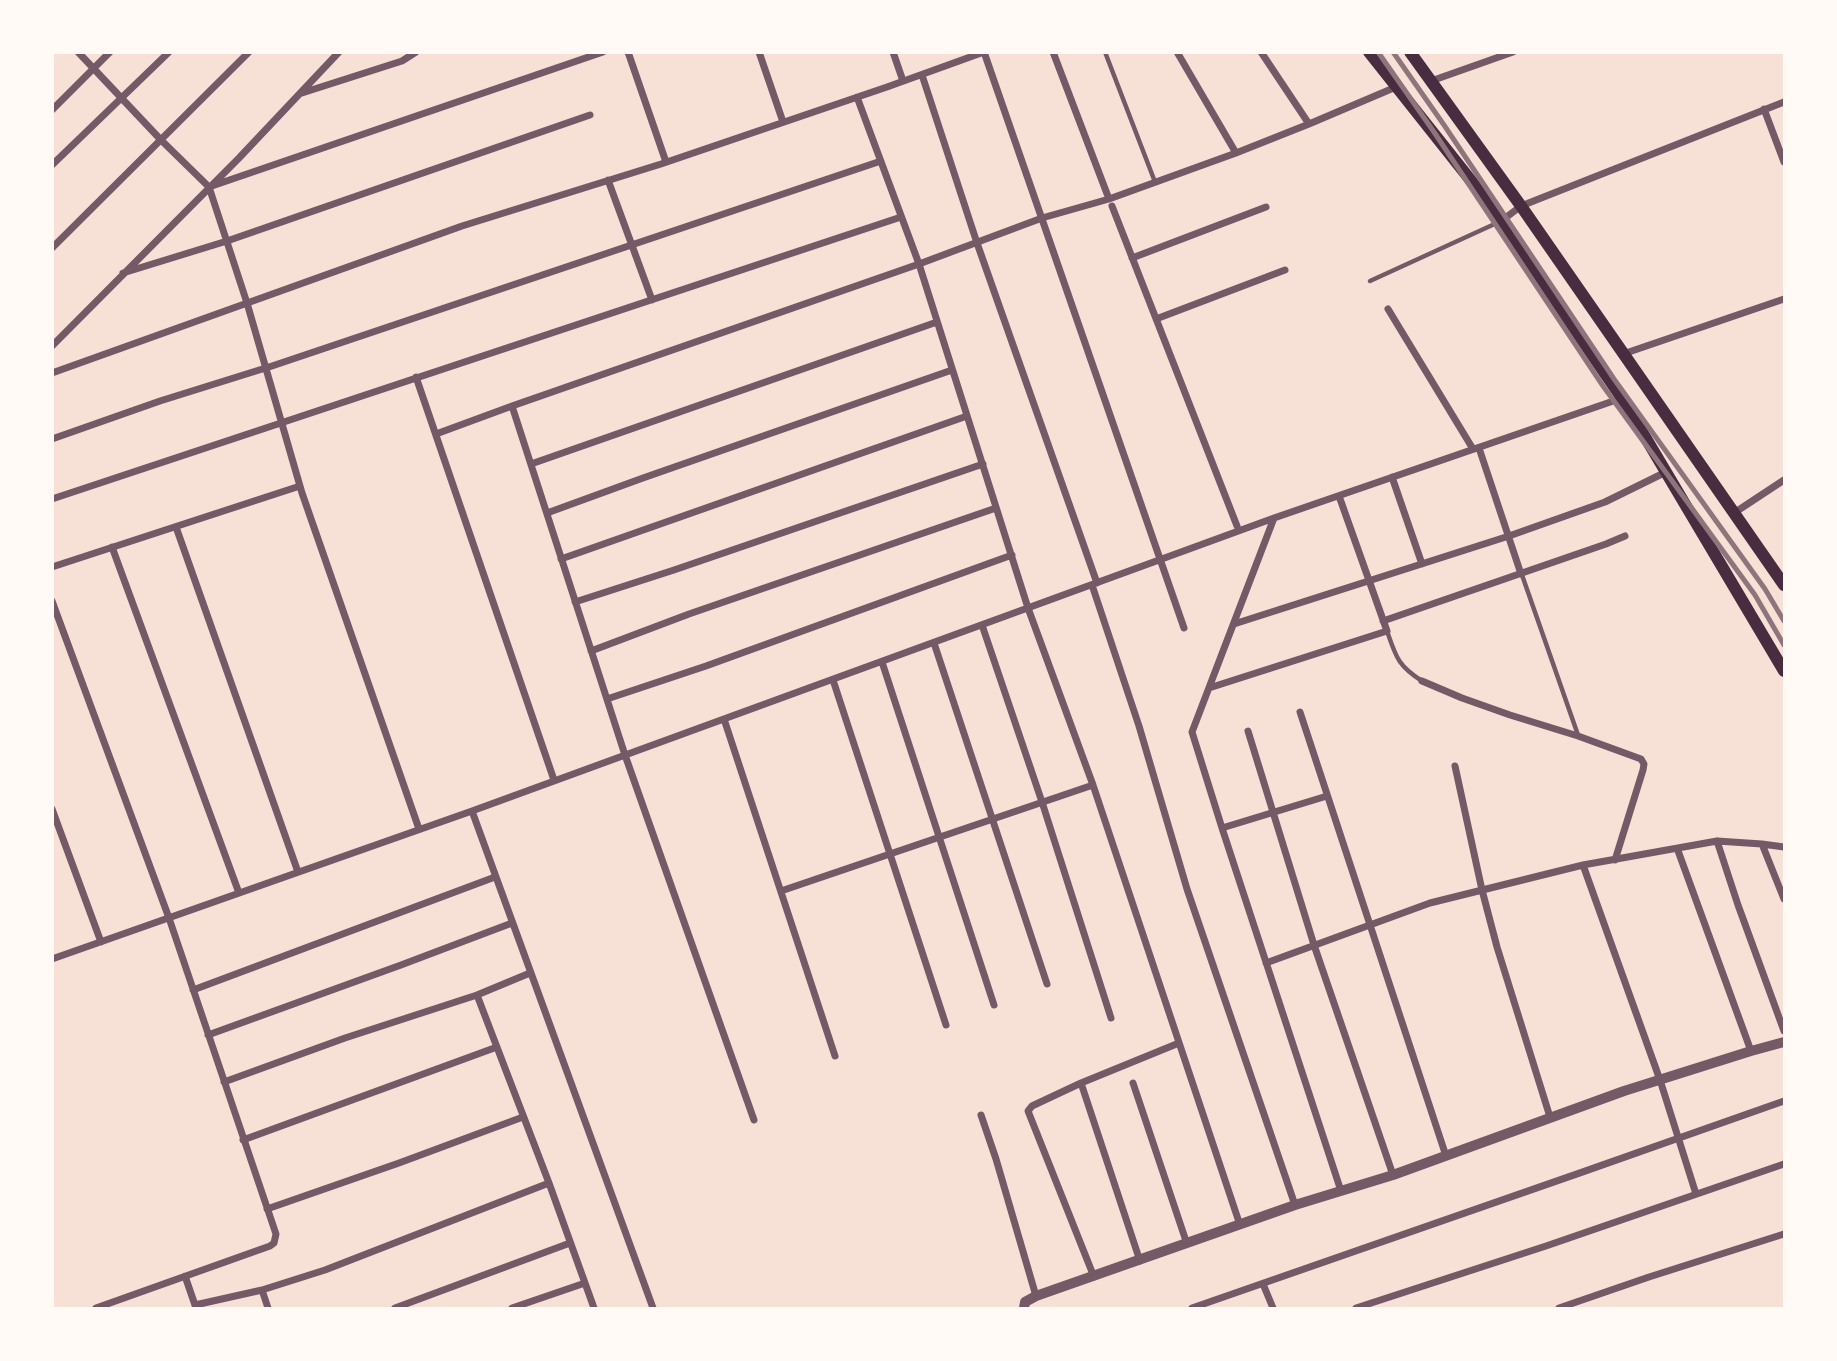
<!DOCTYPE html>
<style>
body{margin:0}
#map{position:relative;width:1837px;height:1361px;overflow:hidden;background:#f7e1d7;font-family:Literata,serif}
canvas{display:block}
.frame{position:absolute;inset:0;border:54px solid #fffaf5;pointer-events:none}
</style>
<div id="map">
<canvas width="1837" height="1361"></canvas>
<div class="frame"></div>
</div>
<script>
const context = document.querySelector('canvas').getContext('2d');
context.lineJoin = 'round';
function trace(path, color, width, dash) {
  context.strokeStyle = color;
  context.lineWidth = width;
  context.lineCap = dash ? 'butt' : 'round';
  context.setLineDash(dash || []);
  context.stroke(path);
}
const service = new Path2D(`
 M 1105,52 L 1155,182
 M 1370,281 L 1499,222
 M 1522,575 L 1578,735
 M 1387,631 C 1396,657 1398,666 1422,681`);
const minor = new Path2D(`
 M 78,52 L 161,140 L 209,187 L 247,303 L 302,493 L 419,829
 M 628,52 L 666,162
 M 759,52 L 783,122
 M 893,52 L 903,81
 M 984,52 L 1184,628
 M 1053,52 L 1109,199
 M 1177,52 L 1236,153
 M 1261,52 L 1309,124
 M 922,75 L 977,243 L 1097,583
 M 1431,81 L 1513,52
 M 302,93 L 402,61 L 416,52
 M 857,97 L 919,264 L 1028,608 L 1093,785 L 1240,1225
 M 1764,109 L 1784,162
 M 52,110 L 110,52
 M 52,165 L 169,52
 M 608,180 L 652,300
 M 209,187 L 603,52
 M 1112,206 L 1237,526
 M 1500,222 L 1521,206 L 1784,102
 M 52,248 L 249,52
 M 1132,258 L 1266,207
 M 123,273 L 227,241 L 590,115
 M 1388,309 L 1473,449
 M 1156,319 L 1285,270
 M 52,346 L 239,158 L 339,52
 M 1623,354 L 1784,299
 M 52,373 L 462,226 L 661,164 L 887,87 L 984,52
 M 416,377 L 554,780
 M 512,406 L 625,755 L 754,1120
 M 436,434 L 512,406 L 919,264 L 1042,218 L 1109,199 L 1236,153 L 1309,124 L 1396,87
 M 52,439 L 160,401 L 272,366 L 881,161
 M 1479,448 L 1521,574
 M 531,464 L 937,322
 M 1392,477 L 1422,564
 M 52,499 L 901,217
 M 547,513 L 643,478 L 952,370
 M 1734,513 L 1784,480
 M 1274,518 L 1192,732 L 1222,828 L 1341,1191
 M 176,527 L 298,872
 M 112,547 L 239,893
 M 561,559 L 967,416
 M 52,567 L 300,486
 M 1092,585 L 1139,726 L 1187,889 L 1295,1205
 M 52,601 L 169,918 L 276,1234 L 274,1243 L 270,1246 L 96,1308
 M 575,602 L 674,570 L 983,464
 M 1383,621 L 1606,544 L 1625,536
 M 1234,624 L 1509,536 L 1605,502 L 1666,472
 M 982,625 L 1042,802 L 1111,1018
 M 934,643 L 1047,984
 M 591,651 L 689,614 L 996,508
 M 882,662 L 994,1005
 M 833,680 L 946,1025
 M 1422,681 L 1462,698 L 1510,715 L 1578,736 L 1641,759 L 1644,764 L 1643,770 L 1615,860
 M 1209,688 L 1387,631 L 1339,496
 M 607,699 L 706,666 L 1012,555
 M 1300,712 L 1446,1156
 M 724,719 L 835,1056
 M 1248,731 L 1314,945 L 1393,1175
 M 1455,766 L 1482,890 L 1497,947 L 1550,1117
 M 52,809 L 101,942
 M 472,811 L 653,1308
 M 1222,828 L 1327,796
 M 1717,841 L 1738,905 L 1784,1031
 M 1762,844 L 1784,899
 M 1677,848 L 1751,1051
 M 1583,865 L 1660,1080 L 1696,1194
 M 781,891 L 1093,785
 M 52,959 L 472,811 L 1274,518 L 1622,398
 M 1266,963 L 1430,903 L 1583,865 L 1717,841 L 1762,844 L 1784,847
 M 193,990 L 495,877
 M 477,995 L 549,1183 L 594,1308
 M 208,1035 L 401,965 L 512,923
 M 224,1082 L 345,1038 L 477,995 L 530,973
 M 1081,1083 L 1140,1261
 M 1133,1083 L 1187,1244
 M 981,1115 L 996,1159 L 1036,1296
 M 243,1140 L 497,1047
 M 267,1209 L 399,1163 L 523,1117
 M 185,1276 L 196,1308
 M 1094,1277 L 1028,1111 L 1032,1106 L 1081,1083 L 1179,1043
 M 1263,1284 L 1273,1308
 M 262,1290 L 268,1308
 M 195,1305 L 262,1290 L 325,1270 L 549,1183
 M 395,1308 L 570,1243
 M 512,1308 L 585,1283
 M 1192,1308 C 1390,1239 1587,1171 1784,1101
 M 1356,1308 L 1546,1246 L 1784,1164
 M 1559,1308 L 1649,1277 L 1784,1234`);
const tertiary = new Path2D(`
 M 1024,1308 L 1025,1302 L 1036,1296 L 1295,1205 L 1393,1175 L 1624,1091 L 1751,1051 L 1784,1042`);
const secondary = new Path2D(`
 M 1369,52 L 1484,197 L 1622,398 L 1784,671
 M 1410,52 L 1521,206 L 1784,585`);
const rail = new Path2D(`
 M 1378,52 L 1434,132 L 1603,386 L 1755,595 L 1784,645
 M 1393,52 L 1444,125 L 1614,379 L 1765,589 L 1784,621`);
trace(service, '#755966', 4.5);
trace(minor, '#755966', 7);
trace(tertiary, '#755966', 10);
trace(secondary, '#4a2c40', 12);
trace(rail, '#8f747c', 5);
</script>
